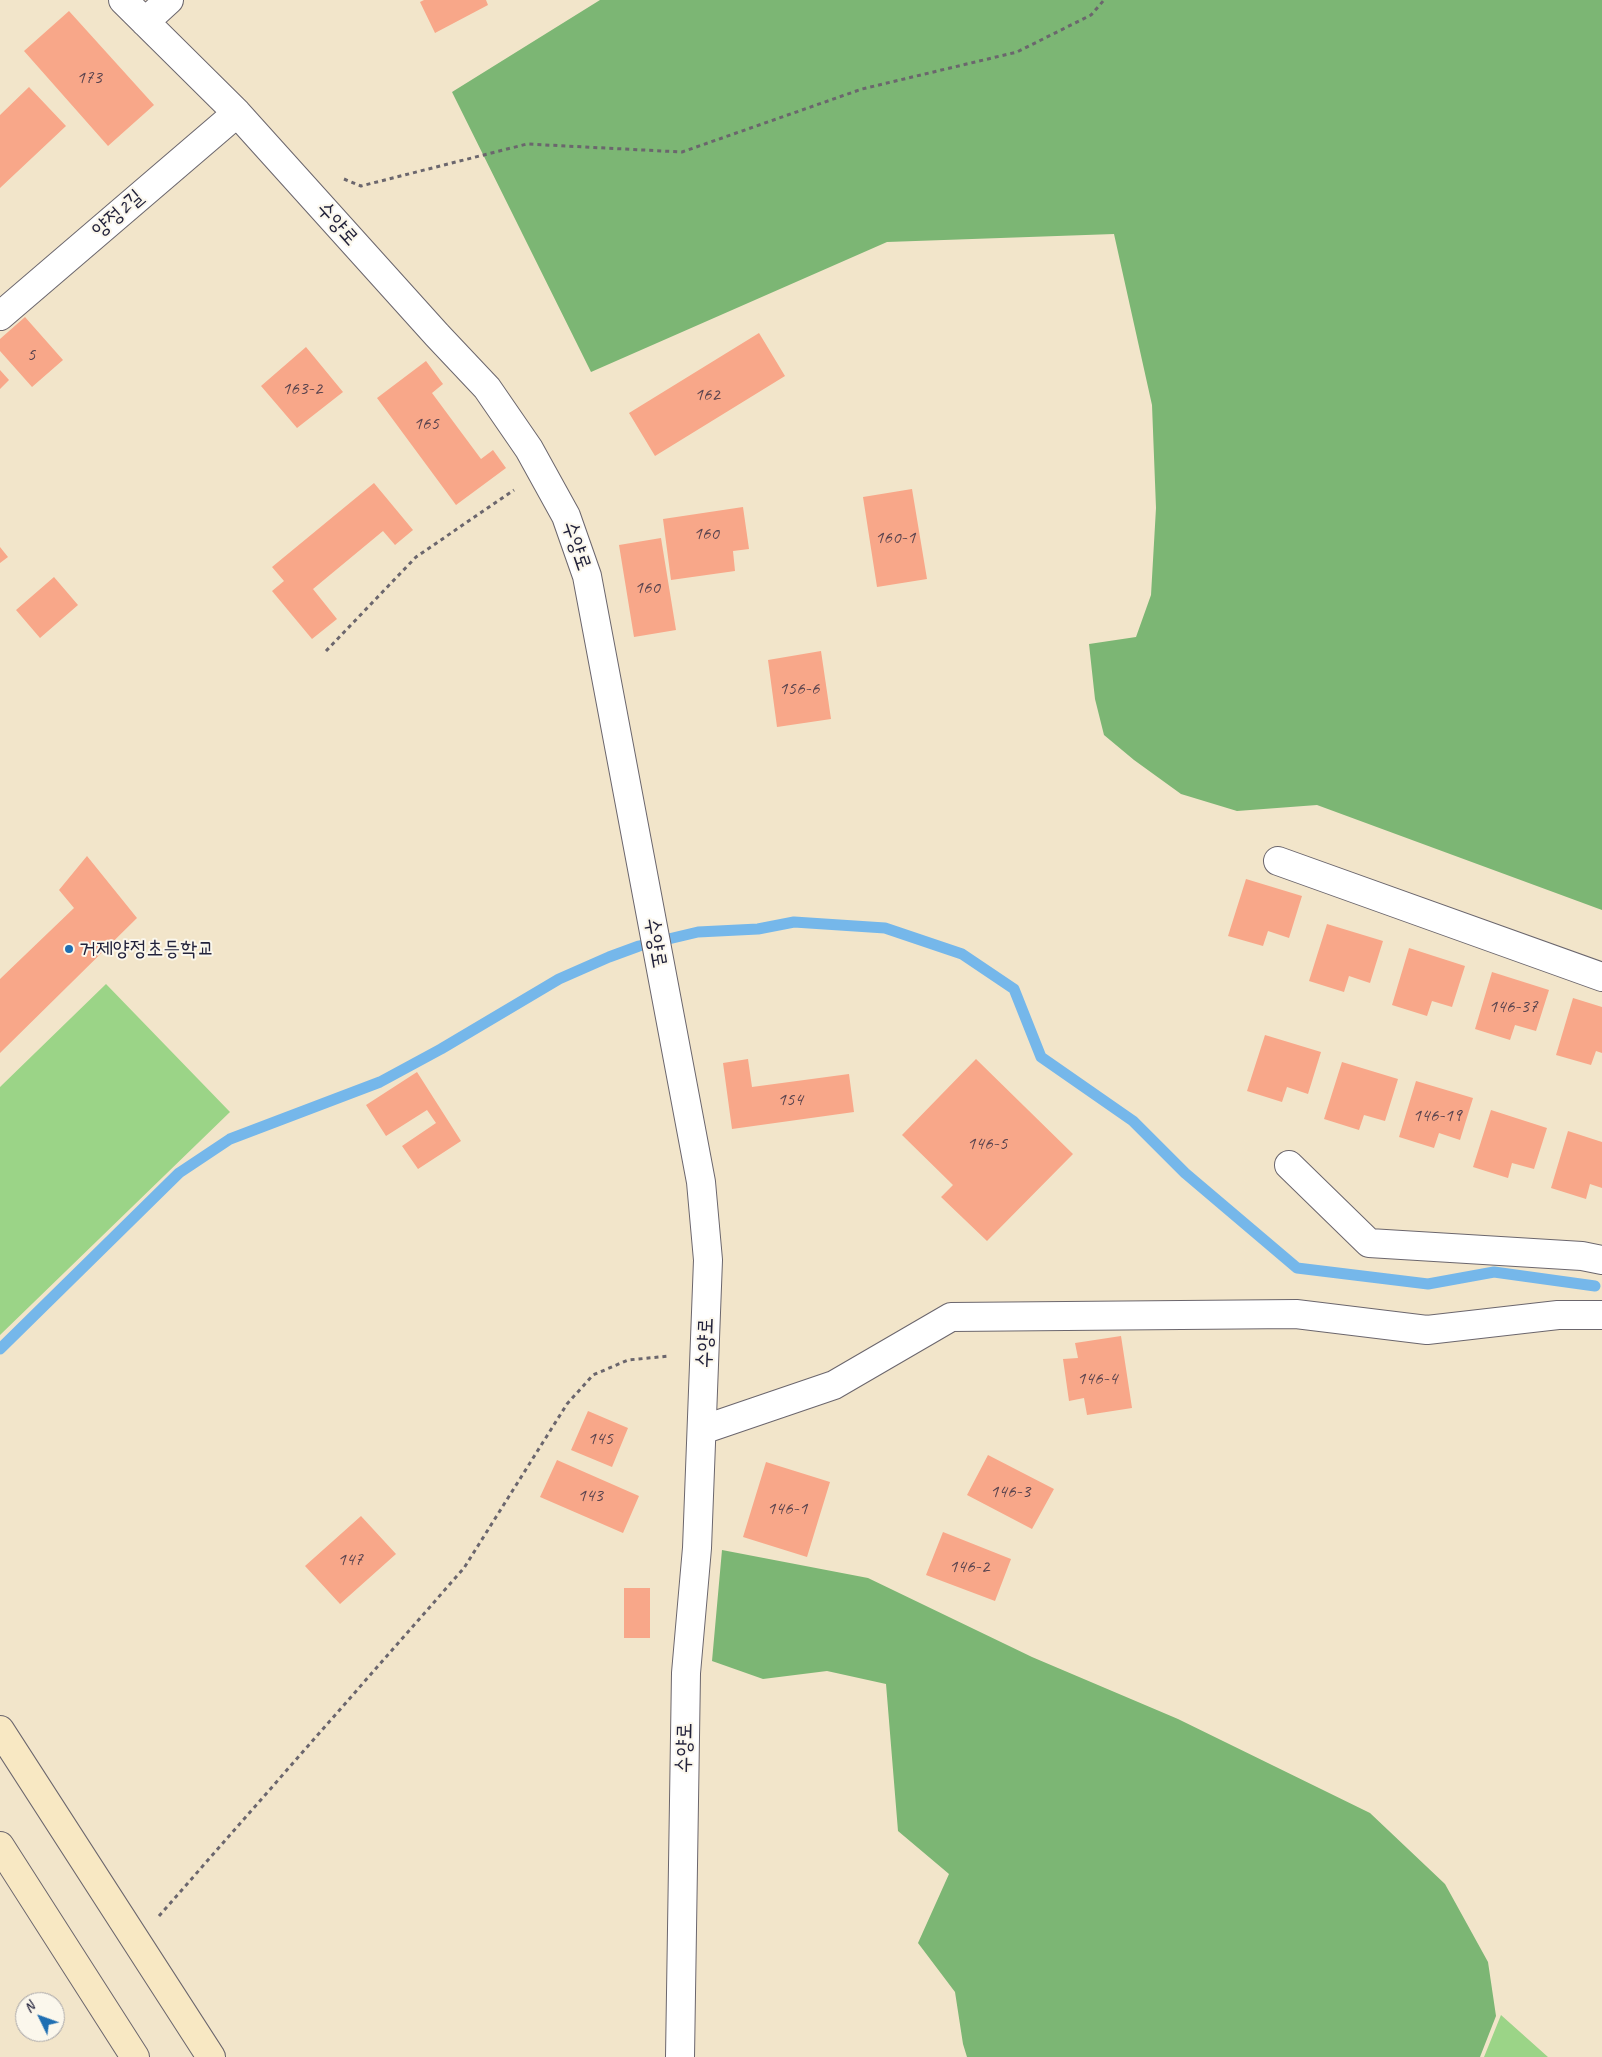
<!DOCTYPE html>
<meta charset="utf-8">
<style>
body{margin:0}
#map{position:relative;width:1602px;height:2057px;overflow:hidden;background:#f2e5ca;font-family:Caveat,sans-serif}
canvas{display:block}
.north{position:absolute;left:15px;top:1992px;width:50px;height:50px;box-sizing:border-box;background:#fbf7ec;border:1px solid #a4a2a5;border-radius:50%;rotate:312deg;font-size:14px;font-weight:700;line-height:20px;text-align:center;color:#22223b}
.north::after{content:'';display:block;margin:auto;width:18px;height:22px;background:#1f6fb2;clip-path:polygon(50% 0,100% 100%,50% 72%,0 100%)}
</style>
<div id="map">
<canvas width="1602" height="2057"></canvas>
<div class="north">N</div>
</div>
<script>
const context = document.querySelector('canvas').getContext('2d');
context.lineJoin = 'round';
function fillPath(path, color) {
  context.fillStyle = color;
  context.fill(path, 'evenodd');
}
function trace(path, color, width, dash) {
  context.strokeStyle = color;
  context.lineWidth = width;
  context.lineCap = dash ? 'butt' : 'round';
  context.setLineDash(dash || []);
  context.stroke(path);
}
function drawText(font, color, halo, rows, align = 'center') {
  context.font = font + ' Caveat,"Poor Story",sans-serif';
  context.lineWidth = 4;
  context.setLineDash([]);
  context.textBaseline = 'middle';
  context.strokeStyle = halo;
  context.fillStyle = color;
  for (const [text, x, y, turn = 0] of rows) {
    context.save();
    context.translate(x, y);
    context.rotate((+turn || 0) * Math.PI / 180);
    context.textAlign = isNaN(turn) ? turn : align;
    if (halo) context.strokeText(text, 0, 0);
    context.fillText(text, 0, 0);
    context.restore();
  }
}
const green = new Path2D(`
 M 106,984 L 230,1112 L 0,1335 L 0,1087 Z
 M 1501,2015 L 1548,2057 L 1484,2057 Z`);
const forest = new Path2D(`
 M 600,0 L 1602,0 L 1602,910 L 1317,805 L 1237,811 L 1181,794 L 1134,760 L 1104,735 L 1095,699 L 1089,644 L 1136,637 L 1151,595 L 1156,508 L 1152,405 L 1114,234 L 887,242 L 591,372 L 452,92 Z
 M 722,1550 L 868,1578 L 1032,1657 L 1178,1719 L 1370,1813 L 1445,1884 L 1488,1962 L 1496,2016 L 1480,2057 L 967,2057 L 963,2044 L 955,1992 L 918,1943 L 949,1874 L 898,1831 L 886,1684 L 827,1671 L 763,1679 L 712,1661 Z`);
const stream = new Path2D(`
 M 0,1349 L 179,1173 L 230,1139 L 380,1082 L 441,1049 L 559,979 L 609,957 L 639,946 L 698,932 L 758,929 L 794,922 L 885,928 L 962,954 L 1014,989 L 1041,1057 L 1133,1121 L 1185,1173 L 1297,1268 L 1428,1284 L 1494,1272 L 1595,1286`);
const building = new Path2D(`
 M 424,0 L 486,0 L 488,5 L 435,33 L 420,2 Z
 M 69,11 L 154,105 L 108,146 L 24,51 Z
 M 29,87 L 66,126 L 0,188 L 0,115 Z
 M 25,317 L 63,360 L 32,387 L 0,351 L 0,339 Z
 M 759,333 L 785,376 L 655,456 L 629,413 Z
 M 306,347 L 343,392 L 297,428 L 261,386 Z
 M 426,361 L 443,384 L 432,393 L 481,459 L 493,450 L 506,468 L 456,505 L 377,398 Z
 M 0,370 L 9,380 L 0,389 Z
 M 374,483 L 413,530 L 395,545 L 383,531 L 313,589 L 337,619 L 312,639 L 272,591 L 284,581 L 272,567 Z
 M 912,489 L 927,579 L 877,587 L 863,497 Z
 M 743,507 L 749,549 L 733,551 L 735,571 L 671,580 L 663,519 Z
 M 661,538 L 676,630 L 634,637 L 619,545 Z
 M 0,547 L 8,557 L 0,563 Z
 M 54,577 L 78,605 L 40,638 L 16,610 Z
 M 821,651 L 831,719 L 777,727 L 768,660 Z
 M 87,856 L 137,918 L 0,1053 L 0,979 L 74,908 L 59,890 Z
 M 1246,879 L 1302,896 L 1289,938 L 1268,931 L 1263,946 L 1228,936 Z
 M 1327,924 L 1383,941 L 1370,983 L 1349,976 L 1344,992 L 1309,981 Z
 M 1409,948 L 1465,966 L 1452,1007 L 1432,1001 L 1427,1016 L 1392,1005 Z
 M 1492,972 L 1549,990 L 1536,1031 L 1515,1025 L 1510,1040 L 1475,1029 Z
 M 1573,998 L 1602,1007 L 1602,1053 L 1596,1051 L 1591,1065 L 1556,1055 Z
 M 1265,1035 L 1321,1052 L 1308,1094 L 1287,1087 L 1282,1102 L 1247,1091 Z
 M 748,1059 L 752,1087 L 849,1074 L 854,1112 L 732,1129 L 723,1063 Z
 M 976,1059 L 1073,1154 L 987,1241 L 941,1197 L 953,1185 L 902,1135 Z
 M 1342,1062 L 1398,1079 L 1385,1121 L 1364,1115 L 1359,1130 L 1324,1119 Z
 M 417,1072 L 461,1141 L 418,1169 L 402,1146 L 436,1123 L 427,1110 L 386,1136 L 366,1105 Z
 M 1416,1081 L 1473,1098 L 1460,1140 L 1439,1133 L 1434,1148 L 1399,1137 Z
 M 1491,1110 L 1547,1128 L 1534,1169 L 1512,1163 L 1508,1178 L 1473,1167 Z
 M 1568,1131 L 1602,1142 L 1602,1188 L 1590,1184 L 1586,1199 L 1551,1188 Z
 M 1121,1336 L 1132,1408 L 1087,1415 L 1084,1398 L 1069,1401 L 1063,1359 L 1078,1358 L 1075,1343 Z
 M 588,1411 L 628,1428 L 612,1467 L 571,1450 Z
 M 988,1455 L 1054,1489 L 1032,1529 L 967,1495 Z
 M 557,1460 L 639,1496 L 623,1533 L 540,1497 Z
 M 766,1462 L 830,1482 L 807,1557 L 743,1537 Z
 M 361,1516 L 396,1554 L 340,1604 L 305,1566 Z
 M 943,1532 L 1011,1559 L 995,1601 L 926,1575 Z
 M 624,1588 L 650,1588 L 650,1638 L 624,1638 Z`);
const path = new Path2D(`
 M 344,179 L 361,186 L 527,144 L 682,152 L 862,89 L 1017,52 L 1091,15 L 1104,0
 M 326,651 L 416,557 L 514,490
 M 159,1916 L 464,1568 L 567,1404 L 593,1375 L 628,1360 L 670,1356`);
const street = new Path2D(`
 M 123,0 L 237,113 L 437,335 L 487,388 L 529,449 L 566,516 L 587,576 L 701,1182 L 708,1260 L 697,1548 L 686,1673 L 680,2057
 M 145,22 L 169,0
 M 0,316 L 237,113
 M 1278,861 L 1602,977
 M 1289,1165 L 1369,1243 L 1582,1256 L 1602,1260
 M 702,1430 L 834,1385 L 951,1317 L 1296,1314 L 1427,1330 L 1558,1315 L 1602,1315`);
const secondary = new Path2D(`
 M 0,1730 L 211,2057
 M 0,1846 L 135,2057`);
const markers = [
 [69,949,5,"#1f6fb2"]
];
const numberNames = [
 ["173",89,78],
 ["5",31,355],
 ["163-2",302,389],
 ["162",707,395],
 ["165",426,424],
 ["160",706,534],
 ["160-1",895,538],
 ["160",647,588],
 ["156-6",799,689],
 ["146-37",1513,1007],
 ["154",790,1100],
 ["146-19",1437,1116],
 ["146-5",987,1144],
 ["146-4",1097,1379],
 ["145",600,1439],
 ["146-3",1010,1492],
 ["143",590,1496],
 ["146-1",787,1509],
 ["147",350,1560],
 ["146-2",969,1567]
];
const streetNames = [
 ["양정2길",118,214,-41],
 ["수양로",337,224,48],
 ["수양로",576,546,71],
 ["수양로",655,943,80],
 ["수양로",706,1343,-88],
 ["수양로",685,1748,-89]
];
const poiNames = [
 ["거제양정초등학교",79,949]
];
fillPath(green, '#9bd487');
fillPath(forest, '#7cb674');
trace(stream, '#75b7ea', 11);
fillPath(building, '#f8a789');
trace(street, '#6b666d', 30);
trace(secondary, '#6b666d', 30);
trace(path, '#6b666d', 3, [4, 4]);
trace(street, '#fff', 28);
trace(secondary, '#f8e8c3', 28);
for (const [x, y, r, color] of markers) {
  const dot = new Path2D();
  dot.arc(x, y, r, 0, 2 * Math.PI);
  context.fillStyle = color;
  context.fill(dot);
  trace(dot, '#fbf7ec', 2);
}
drawText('19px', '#58434e', null, numberNames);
drawText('21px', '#22223b', '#fbf7ec', streetNames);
drawText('21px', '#22223b', '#fbf7ec', poiNames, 'left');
</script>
